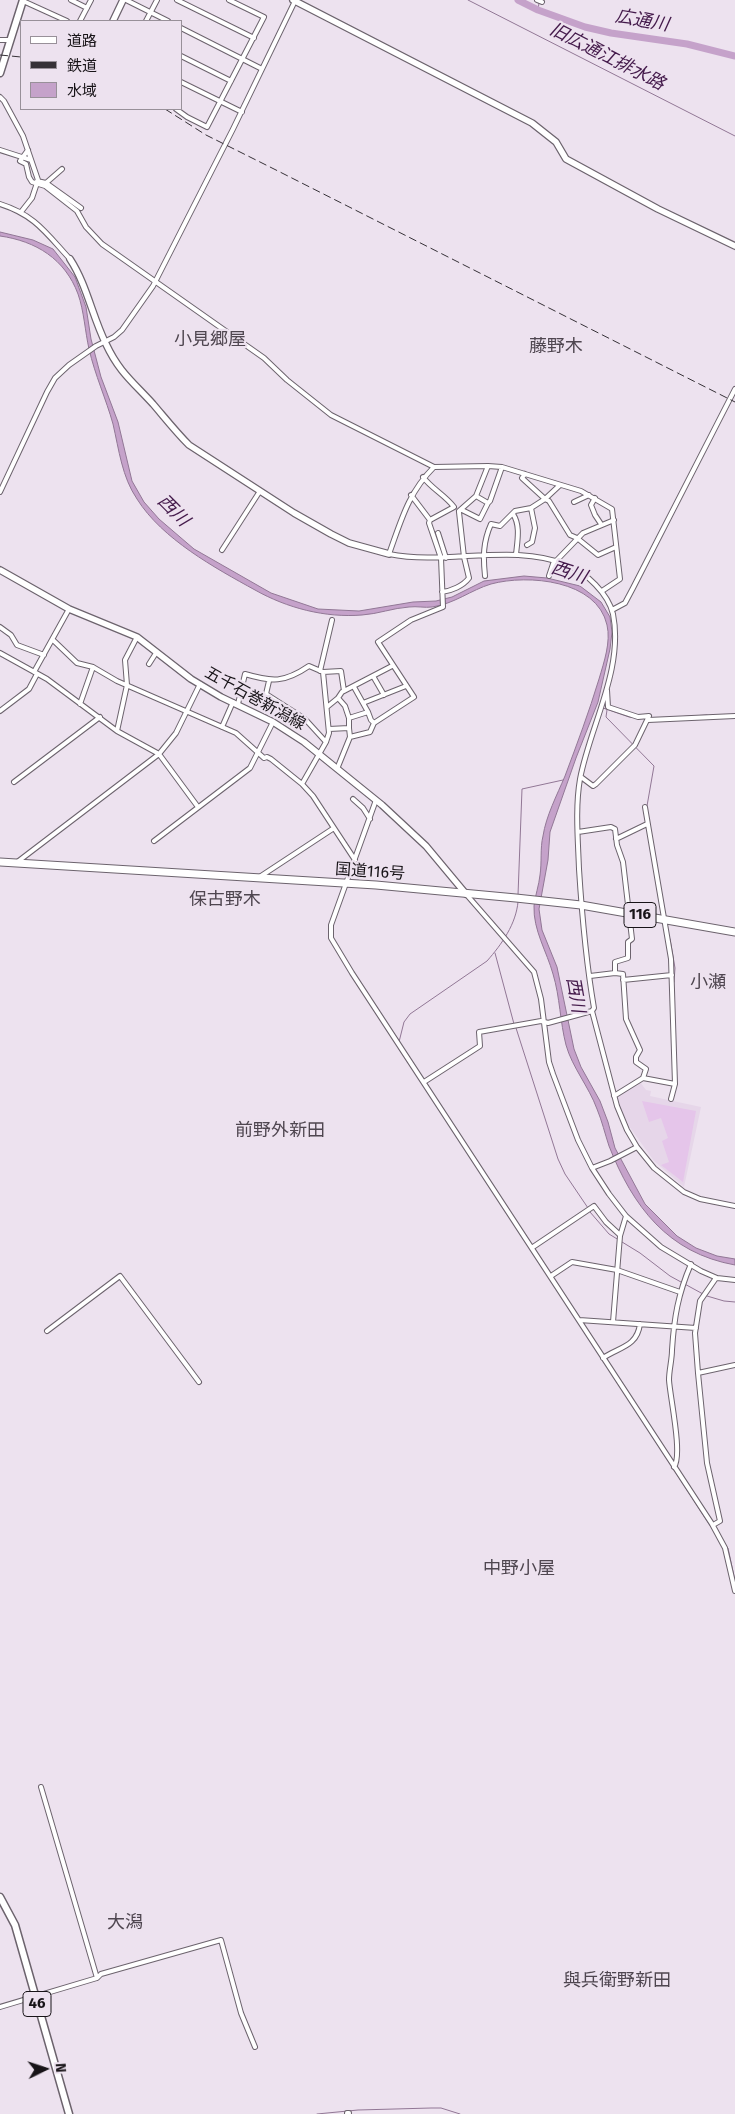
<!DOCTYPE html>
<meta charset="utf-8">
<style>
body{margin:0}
#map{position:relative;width:735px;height:2114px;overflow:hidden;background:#ede2ef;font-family:"Fira Sans","Noto Sans JP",sans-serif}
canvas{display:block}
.legend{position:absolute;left:20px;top:20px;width:162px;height:90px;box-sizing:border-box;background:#ede2ef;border:1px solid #989099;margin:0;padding:6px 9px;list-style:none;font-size:15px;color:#181418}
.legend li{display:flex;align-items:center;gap:10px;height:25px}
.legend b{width:25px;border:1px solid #989099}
.north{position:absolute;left:20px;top:2044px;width:50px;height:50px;-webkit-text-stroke:4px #ede2ef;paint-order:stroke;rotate:86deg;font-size:14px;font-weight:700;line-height:20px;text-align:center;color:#181418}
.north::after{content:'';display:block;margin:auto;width:18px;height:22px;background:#181418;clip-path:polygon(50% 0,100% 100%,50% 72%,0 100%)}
</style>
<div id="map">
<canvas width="735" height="2114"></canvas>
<ul class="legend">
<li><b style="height:6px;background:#fff"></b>道路</li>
<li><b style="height:6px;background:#363137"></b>鉄道</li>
<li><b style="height:14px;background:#c5a2ca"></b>水域</li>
</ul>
<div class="north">N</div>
</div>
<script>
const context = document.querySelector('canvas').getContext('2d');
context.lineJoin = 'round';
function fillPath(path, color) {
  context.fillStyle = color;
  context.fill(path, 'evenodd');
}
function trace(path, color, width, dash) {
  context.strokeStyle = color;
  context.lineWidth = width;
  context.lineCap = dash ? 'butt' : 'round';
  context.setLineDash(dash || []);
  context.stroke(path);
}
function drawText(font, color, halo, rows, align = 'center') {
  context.font = font + ' "Fira Sans","Noto Sans JP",sans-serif';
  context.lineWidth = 4.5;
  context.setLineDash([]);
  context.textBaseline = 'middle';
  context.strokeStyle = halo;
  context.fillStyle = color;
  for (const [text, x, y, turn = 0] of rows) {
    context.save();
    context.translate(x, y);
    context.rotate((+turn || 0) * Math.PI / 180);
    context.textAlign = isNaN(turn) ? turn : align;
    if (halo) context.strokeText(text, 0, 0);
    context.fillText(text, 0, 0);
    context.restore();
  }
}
const built = new Path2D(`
 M 640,1082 L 646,1090 L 651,1091 L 650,1096 L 701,1107 L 684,1187 L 654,1161 L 629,1126 L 621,1109 L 617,1096 Z`);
const green = new Path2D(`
 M 642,1101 L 696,1111 L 683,1182 L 661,1165 L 669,1162 L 662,1141 L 668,1138 L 661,1118 L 649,1122 Z`);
const water = new Path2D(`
 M 0,232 L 33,240 L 53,249 L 75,277 L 86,307 L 91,339 L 101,377 L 118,422 L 132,481 L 144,502 L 159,519 L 194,549 L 271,593 L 318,609 L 359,611 L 413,602 L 436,601 L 452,597 L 484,581 L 524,576 L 547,578 L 580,586 L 601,602 L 610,617 L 612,632 L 610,649 L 598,702 L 576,758 L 550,832 L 548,860 L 539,909 L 542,930 L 557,967 L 574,1049 L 581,1067 L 600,1101 L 608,1122 L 615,1148 L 645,1204 L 677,1236 L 696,1248 L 717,1256 L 735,1259 L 735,1265 C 668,1253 633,1207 609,1146 C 605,1134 602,1121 597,1109 C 589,1087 572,1067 566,1045 C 560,1022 560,997 553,974 C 547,952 533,930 534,906 C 535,896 539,885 540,875 C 542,862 540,848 543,836 C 546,816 557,795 565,776 C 577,744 589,712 599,679 C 604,662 611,642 607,625 C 597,580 528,574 491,584 C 471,590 454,604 432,607 C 425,608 417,606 409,607 C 393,608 378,614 362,615 C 325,618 287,608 255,590 C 215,568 162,539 137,499 C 122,477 119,450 113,424 C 106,399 95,375 89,349 C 85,331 84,311 78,294 C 65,259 36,241 0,236 Z`);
const stream = new Path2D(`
 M 468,0 L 735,136
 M 538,10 L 539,3
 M 603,708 L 629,717 L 647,719
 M 607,710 L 606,717 L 654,766 L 647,806
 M 676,717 L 707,715
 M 518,895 L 522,789 L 563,780
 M 670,939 L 675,968 L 674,982
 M 495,953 L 514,1024
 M 516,1028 L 558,1159 L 565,1174 L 588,1208
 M 399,1042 L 404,1022 L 410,1014 L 487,961 C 502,944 516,924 518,902
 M 399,1049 L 419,1079
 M 590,1212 L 609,1234 L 640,1253 L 670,1276 L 703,1294
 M 558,1291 L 711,1527
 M 707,1296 L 724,1301 L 735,1302
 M 726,1546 L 728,1548 L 735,1581
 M 317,2114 L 358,2110 L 431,2108 L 441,2108 L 460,2114`);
const river = new Path2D(`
 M 518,0 L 538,10 L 585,27 L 611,33 L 687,44 L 735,56`);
const street = new Path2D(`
 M 71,0 L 87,8
 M 126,0 L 168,21
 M 177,0 L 254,38
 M 537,0 L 542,2
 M 23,1 L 67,21
 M 80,21 L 91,0
 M 146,21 L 157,0
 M 181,28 L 262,69
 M 0,40 L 10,40
 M 181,56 L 231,81
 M 181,82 L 242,112
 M 0,97 L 4,101 L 23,136 L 38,180
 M 176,109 L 187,117 L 207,127 L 264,17 L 229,0
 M 0,150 L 31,160
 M 28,150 L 20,161 L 26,164 L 29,177 L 32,182 L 45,186 L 77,211 L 86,227 L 102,244 L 264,358 L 287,380 L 331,415 L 434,467
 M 37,181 L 46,183 L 62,169
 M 46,183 L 81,208
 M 0,204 C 35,215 46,233 70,259
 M 21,212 L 32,198 L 37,183
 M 525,474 L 522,478 L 545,499 L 549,501 L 570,535 L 577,538 L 598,555 L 616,547
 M 423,477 C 432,489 445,495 454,507 L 430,520
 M 0,492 L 47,392 L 55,378 L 69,365 L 96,346 L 114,337 L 122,330 L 153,286 L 233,129 L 295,1
 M 476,496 L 488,503 L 490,501 L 502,467
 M 595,498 L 591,505 L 595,515 L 601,524
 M 574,502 L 589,495
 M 462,510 L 480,519 L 488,503
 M 459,511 L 476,496 L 488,466
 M 513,514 C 521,526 517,542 516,555
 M 438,533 L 446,558
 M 527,545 L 532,542 L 535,528 L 531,508
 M 222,550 L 260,491
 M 556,561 L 583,533 L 614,520
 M 485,576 C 483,557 483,542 491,524 L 500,526 L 515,511 L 531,508 L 545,499 L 560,485
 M 549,576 L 554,561
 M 602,591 L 620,579 L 612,509 L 581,491 L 502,467 L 488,466 L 434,467 C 408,493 401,521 389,554 C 447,566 511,542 568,565 C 586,573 608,593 613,614 C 624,669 590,726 580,779 C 575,808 578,840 579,869 C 582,916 586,962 594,1008 L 592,1011 L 617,1106 L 627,1130 L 637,1147 L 654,1168 L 684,1192 L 700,1199 L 735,1206
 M 442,592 C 451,591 463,586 469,578 L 464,557 L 459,512
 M 612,610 L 625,603 L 633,588 L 735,389
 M 0,627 L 11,635 L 17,645 L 44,655
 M 53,640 L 77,663 L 93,667
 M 0,653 L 47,679 L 117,731 L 159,754 L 198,807
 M 149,664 L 156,653
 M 320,671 L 332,620
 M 34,672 L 69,609
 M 373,676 L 384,695
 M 269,681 L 266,694 L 305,719 L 326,742
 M 338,698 L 345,706 L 349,718
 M 363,703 L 406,686
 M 80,704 L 93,667 L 117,681 L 236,733 L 264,758 L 267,757 L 271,759 L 302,784 L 313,796 L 355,860
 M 238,704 L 245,674 C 272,682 284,683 309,666 L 323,672 L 341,671 L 344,691
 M 327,707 L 338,698 L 342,692 L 392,666
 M 0,711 L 29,689 L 37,674
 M 368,712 L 371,720 L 374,723
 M 648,720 L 735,716
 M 222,727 L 233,702
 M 349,728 L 349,718 L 368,712 L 354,687
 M 329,729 L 349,728 L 350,737
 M 117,731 L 127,685 L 125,660 L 137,637
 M 337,769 L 350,737 L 370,732 L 374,723 L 414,697 L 378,642 L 411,620 L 443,607 L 441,558 L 429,523 L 430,520 L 411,495
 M 581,777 L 593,786 L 596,784 L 635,745 L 649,716 L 638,717 L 608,707 L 607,690
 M 14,782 L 100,717
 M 302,784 L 326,742 L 329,733 L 323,672
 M 353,799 L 363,808 L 370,819
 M 376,800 L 331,925 L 331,938 L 352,973 L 712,1524 L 725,1548 L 735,1591
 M 645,807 L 671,959 L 675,1084 L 671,1099
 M 578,832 L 611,827 L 615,829 L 617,845 L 623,862 L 632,939 L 628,942 L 628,958 L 615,962 L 615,973
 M 616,839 L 647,824
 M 154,841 L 250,768 L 273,722
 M 16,863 L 159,754 L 176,733 L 200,684
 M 258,878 L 334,828
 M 466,894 L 534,972 L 541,999 L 549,1062 L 553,1074 L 578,1140 L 592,1168 L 609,1194 L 626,1216 L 661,1247 L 701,1271 L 717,1278 L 735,1280
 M 590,976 L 615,973 L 623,974 L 626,1019 L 640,1050 L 636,1057 L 636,1062 L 646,1069 L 643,1078 L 614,1096
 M 623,980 L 672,975
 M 643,1078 L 675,1084
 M 424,1082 L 480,1046 L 479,1032 L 541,1021 L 548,1023 L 592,1011
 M 592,1168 L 610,1161 L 637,1147
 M 533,1247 L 594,1206 L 606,1222 L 620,1235
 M 551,1276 L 572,1262 L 617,1270 L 680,1292
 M 579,1320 L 696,1328
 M 613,1322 L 620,1236 L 626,1216
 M 47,1331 L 120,1276 L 199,1382
 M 603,1358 C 619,1347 637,1347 640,1324
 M 698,1373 L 735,1365
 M 674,1467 C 683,1455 670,1397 669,1380 C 669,1370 672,1360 672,1350 C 674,1318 678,1294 691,1264
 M 713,1525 L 720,1521 L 707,1463 L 698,1373 L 695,1333 L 700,1301 L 716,1278
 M 41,1787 L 97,1978
 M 0,2007 L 97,1978 L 101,1974 L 221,1940 L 241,2013 L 255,2047
 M 347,2113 L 349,2113`);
const secondary = new Path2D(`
 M 293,0 L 532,123 L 556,142 L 566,159 L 658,209 L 735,246
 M 113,21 L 123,0
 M 70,259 C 87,285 92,316 106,344 C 119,372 133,382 153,404 C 165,418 176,432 189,445 L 294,513 L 331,534 L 349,543 L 389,554
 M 0,570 L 69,609 L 137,637 L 191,679 L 221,697 L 273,722 L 304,742 L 382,805 L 426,846 L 466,894`);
const primary = new Path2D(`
 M 0,73 L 23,0
 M 0,1897 L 15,1925 L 69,2114`);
const highway = new Path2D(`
 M 0,862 L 376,885 L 516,898 L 581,905 L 735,932`);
const rail = new Path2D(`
 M 0,55 L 21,57
 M 165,109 L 206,135 L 278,171 L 735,402`);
const shields = [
 [640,915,32],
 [37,2004,28]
];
const shieldNames = [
 ["116",640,915],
 ["46",37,2004]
];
const streetNames = [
 ["五千石巻新潟線",255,699,29],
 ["国道116号",370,872,4]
];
const waterNames = [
 ["広通川",642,21,10],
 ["旧広通江排水路",607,57,27],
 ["西川",173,511,45],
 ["西川",569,573,18],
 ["西川",575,995,80]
];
const neighbourhoodNames = [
 ["小見郷屋",210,340],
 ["藤野木",556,347],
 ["保古野木",225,900],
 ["小瀬",708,983],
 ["前野外新田",280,1131],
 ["中野小屋",519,1569],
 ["大潟",125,1923],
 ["與兵衛野新田",617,1981]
];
fillPath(built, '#e6d6e9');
fillPath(green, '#e5c5ea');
fillPath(water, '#c5a2ca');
trace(water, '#917795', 1);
trace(stream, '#917795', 1);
trace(river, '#c5a2ca', 7);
trace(street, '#6c636d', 6);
trace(secondary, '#6c636d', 8);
trace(primary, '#6c636d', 9);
trace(highway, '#6c636d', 9);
trace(street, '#fff', 4);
trace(secondary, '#fff', 5.5);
trace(primary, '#fff', 6);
trace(highway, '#fff', 7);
trace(rail, '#363137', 1, [8, 4]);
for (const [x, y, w] of shields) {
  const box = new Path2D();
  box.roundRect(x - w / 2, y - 12.5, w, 25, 4);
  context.fillStyle = '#ede2ef';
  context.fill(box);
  trace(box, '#181418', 1);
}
drawText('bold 15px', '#181418', null, shieldNames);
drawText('16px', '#181418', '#ede2ef', streetNames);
drawText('italic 18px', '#441a4b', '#ede2ef', waterNames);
drawText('18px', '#4f4650', '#ede2ef', neighbourhoodNames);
</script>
